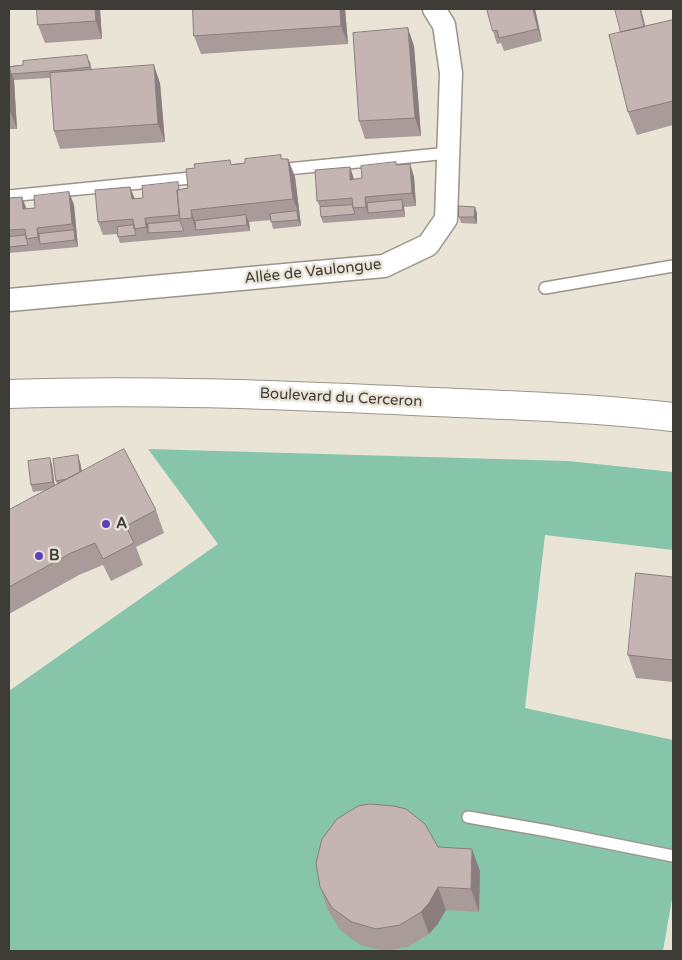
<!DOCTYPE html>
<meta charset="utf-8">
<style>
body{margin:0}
#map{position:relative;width:682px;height:960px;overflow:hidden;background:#eae4d7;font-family:"Varela Round",sans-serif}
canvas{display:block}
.frame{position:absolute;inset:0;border:10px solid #3e3c37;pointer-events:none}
</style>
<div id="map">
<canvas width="682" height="960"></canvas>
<div class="frame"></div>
</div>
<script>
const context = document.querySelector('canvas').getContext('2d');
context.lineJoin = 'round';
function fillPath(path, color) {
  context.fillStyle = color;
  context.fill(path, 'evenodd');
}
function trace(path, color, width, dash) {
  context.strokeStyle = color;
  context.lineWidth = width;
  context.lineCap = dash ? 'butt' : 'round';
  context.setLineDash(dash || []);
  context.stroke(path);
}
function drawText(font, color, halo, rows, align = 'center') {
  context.font = font + ' "Varela Round",sans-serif';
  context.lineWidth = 5;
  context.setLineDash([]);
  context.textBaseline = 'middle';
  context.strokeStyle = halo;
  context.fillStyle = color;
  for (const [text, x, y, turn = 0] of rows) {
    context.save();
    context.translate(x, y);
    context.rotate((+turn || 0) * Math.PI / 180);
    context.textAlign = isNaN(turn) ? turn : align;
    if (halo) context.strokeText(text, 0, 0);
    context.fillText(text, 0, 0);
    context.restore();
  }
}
const green = new Path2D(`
 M 148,449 L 568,461 L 673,472 L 673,550 L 545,535 L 525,708 L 673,740 L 673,893 L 663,951 L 9,951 L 9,691 L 218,544 Z`);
const service = new Path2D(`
 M 277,170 L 449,153
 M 9,196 L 201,177
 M 545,288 L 673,266
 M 468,817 L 548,831 L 673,856`);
const minor = new Path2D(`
 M 9,300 L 384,266 L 428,245 L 446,219 L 451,73 L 444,25 L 434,9`);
const secondary = new Path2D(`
 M 9,394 C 144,389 278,395 413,401 C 500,405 587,407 673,417`);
const wall = new Path2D(`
 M 100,9 L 102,39 L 45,43 L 38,25 Z
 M 193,9 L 345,9 L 348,44 L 201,54 L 194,36 Z
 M 487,9 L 535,9 L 542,41 L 504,51 L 501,43 L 497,44 L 493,31 Z
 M 673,20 L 673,125 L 637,135 L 628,112 L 621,32 Z
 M 414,46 L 421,136 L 365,139 L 359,121 Z
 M 90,61 L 92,70 L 160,83 L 165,142 L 60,149 L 54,131 L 50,78 L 14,80 L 17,129 L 9,129 L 9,66 Z
 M 282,159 L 288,159 L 295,177 L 301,226 L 273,229 L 271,220 L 249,222 L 250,231 L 120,243 L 117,234 L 103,235 L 98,222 L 130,187 L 135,199 L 143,198 L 188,188 L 232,164 Z
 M 410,164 L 414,177 L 416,206 L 404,207 L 405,217 L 323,223 L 321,217 L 320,207 L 317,201 L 350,167 L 354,179 L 362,178 L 397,165 Z
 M 69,192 L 74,205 L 78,247 L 9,253 L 9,198 L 26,209 L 35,208 Z
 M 477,213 L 477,224 L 461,223 L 459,217 Z
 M 50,458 L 52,465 L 55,486 L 57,484 L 56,481 L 80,462 L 82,472 L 156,510 L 164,533 L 136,547 L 143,565 L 111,581 L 103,565 L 79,575 L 9,614 L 9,510 L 47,490 L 33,492 L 31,485 Z
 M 673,577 L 673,682 L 636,678 L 628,655 Z
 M 438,847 L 480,871 L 479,912 L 446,910 L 437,925 L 429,934 L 408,947 L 384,951 L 360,945 L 340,930 L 328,910 L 320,887 Z`);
const shadedWall = new Path2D(`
 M 95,9 L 100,9 L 102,39 L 96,21 Z
 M 340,9 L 345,9 L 348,44 L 341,26 Z
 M 533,9 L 535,9 L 542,41 L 538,29 Z
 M 640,9 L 641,9 L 651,49 L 647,37 Z
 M 408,28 L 414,46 L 421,136 L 415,118 Z
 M 154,65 L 160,83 L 165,142 L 158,124 Z
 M 9,67 L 14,80 L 17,129 L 10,111 L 9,90 Z
 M 288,159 L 295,177 L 300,217 L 293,199 Z
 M 410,164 L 414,177 L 416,206 L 412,193 Z
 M 350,167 L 354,180 L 350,180 Z
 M 130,187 L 135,200 L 132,199 Z
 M 69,192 L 74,205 L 77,237 L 72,224 Z
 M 22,197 L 27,210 L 23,209 Z
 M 365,197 L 369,210 L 368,213 L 366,207 Z
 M 402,200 L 404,207 L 405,217 L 403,210 Z
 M 475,207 L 477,213 L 477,224 L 474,217 Z
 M 191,210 L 197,228 L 196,230 L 192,218 Z
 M 297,211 L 300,217 L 301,226 L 298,220 Z
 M 246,215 L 249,222 L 250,231 L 247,225 Z
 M 145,218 L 150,230 L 148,233 L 146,227 Z
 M 37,228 L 41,240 L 40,244 L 42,250 L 38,237 Z
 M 74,230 L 77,237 L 78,247 L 75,240 Z
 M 78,455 L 80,462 L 84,484 L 81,477 Z
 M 50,458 L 52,465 L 55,489 L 53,482 Z
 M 472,849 L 480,871 L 479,912 L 471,889 Z
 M 438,887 L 446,910 L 437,925 L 429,934 L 421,912 Z`);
const building = new Path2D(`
 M 37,9 L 95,9 L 96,21 L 38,25 Z
 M 193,9 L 340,9 L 341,26 L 194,36 Z
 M 487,9 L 533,9 L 538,29 L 499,38 L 497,30 L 493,31 Z
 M 615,9 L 640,9 L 644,27 L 621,32 Z
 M 673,20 L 673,101 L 628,112 L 609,35 Z
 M 408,28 L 415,118 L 359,121 L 353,33 Z
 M 87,55 L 90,67 L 65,70 L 11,74 L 9,67 L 23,65 L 23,61 Z
 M 154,65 L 158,124 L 54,131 L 50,73 Z
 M 9,90 L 10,111 L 9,111 Z
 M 281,155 L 281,159 L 288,159 L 293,199 L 191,210 L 192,218 L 180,219 L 177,190 L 188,188 L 186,169 L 195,168 L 194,164 L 230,160 L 231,165 L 245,163 L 245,159 Z
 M 396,162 L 396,165 L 410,164 L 412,193 L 365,197 L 366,207 L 353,208 L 352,198 L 317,201 L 315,170 L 350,167 L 350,180 L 362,178 L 361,166 Z
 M 178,182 L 179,190 L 177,190 L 179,215 L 145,218 L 146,227 L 134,229 L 133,219 L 98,222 L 95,190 L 130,187 L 132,199 L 143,198 L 142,186 Z
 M 69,192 L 72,224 L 37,228 L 38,237 L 26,239 L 25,229 L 9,230 L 9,198 L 22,197 L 23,209 L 35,208 L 34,196 Z
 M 402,200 L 403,210 L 368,213 L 367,203 Z
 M 352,205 L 355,214 L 321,217 L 320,207 Z
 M 459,206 L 475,207 L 474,217 L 459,217 Z
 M 297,211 L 298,220 L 271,222 L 270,214 Z
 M 246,215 L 247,225 L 196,230 L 195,221 Z
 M 180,221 L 184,231 L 148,233 L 148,224 Z
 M 134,225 L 136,235 L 118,237 L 117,227 Z
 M 74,230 L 75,240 L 40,244 L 39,234 Z
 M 26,235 L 28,245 L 9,247 L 9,237 Z
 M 124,449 L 156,510 L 126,526 L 134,543 L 103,559 L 95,543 L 71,553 L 9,587 L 9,510 Z
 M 78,455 L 80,472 L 67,479 L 56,481 L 53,459 Z
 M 50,458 L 53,482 L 31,485 L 28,461 Z
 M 636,573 L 673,577 L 673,660 L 628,655 Z
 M 370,804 L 394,806 L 406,809 L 425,824 L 438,847 L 472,849 L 471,889 L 438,887 L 429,903 L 421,912 L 400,925 L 376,929 L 352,922 L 332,908 L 320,887 L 316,863 L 322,839 L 337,819 L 358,806 Z`);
const markers = [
 [106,524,5,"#5941ba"],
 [39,556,5,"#5941ba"]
];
const streetNames = [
 ["Allée de Vaulongue",313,272,-6],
 ["Boulevard du Cerceron",341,398,3]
];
const poiNames = [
 ["A",116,524],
 ["B",49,556]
];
fillPath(green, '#86c5a9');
trace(service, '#9b9589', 14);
trace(minor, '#9b9589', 25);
trace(secondary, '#9b9589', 30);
trace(service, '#fff', 11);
trace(minor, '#fff', 22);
trace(secondary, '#fff', 28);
fillPath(wall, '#a99b99');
fillPath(shadedWall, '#897e7d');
fillPath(building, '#c4b4b2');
trace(building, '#897e7d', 1);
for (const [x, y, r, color] of markers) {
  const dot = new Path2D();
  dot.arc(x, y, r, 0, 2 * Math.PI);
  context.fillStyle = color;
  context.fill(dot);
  trace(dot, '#eae4d7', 2);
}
drawText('15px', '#3e3c37', '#eae4d7', streetNames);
drawText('bold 15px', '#3e3c37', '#eae4d7', poiNames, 'left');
</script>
